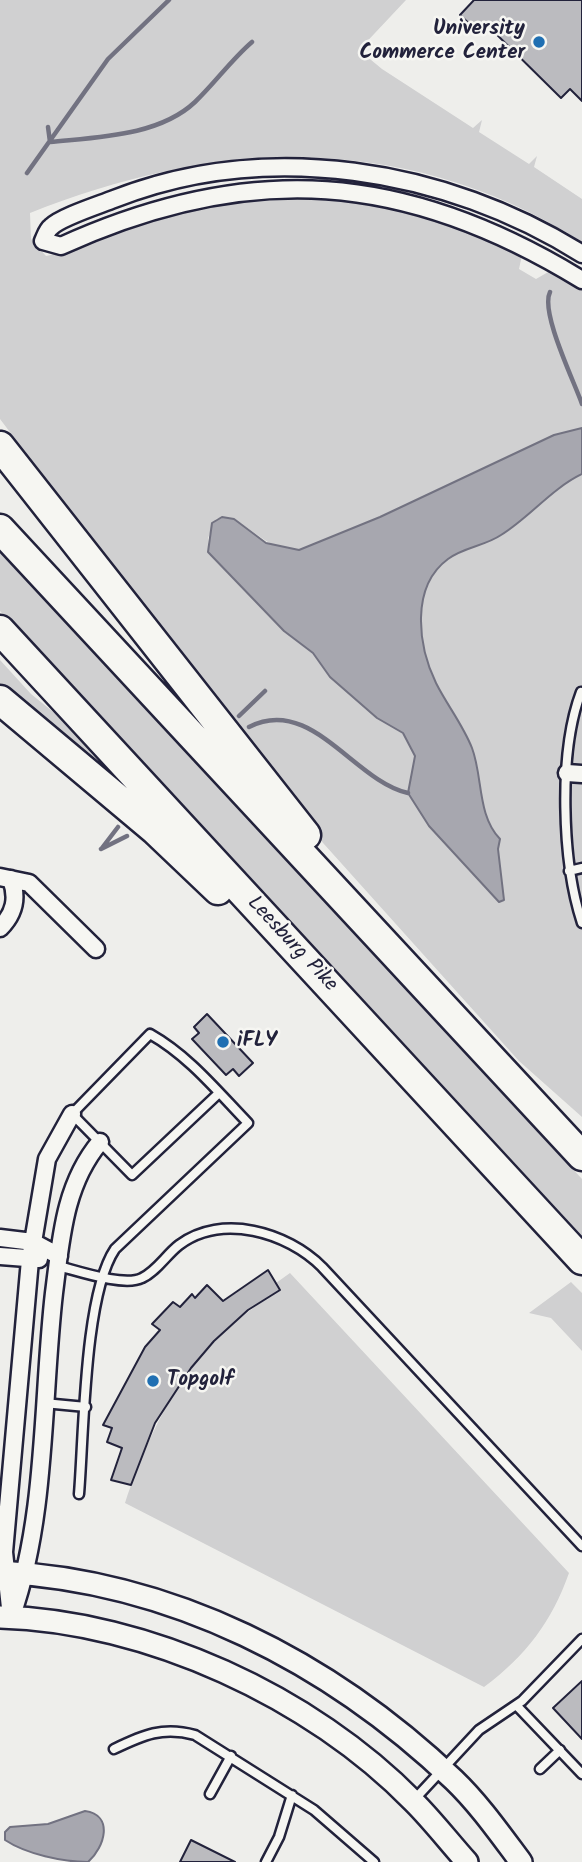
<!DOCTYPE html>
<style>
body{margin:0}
canvas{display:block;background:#eeeeeb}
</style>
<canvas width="582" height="1862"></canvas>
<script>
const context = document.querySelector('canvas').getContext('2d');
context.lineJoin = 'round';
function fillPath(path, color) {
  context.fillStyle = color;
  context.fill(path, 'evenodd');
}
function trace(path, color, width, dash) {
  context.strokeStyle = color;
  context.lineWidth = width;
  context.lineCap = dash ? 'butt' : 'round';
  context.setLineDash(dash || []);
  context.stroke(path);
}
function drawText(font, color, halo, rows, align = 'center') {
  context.font = font + ' Kalam,sans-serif';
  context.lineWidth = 5;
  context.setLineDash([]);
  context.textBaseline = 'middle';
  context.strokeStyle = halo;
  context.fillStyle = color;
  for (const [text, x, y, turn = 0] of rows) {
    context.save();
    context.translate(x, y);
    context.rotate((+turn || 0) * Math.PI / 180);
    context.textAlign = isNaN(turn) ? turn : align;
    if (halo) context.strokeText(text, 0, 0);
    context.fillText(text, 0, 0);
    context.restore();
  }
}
const green = new Path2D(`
 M 0,0 L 406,0 L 359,50 L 382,69 L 473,128 L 482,120 L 479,132 L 529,164 L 537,156 L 534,167 L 582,199 L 582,242 C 407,131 218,138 30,213 L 31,239 L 46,256 L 70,251 L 155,215 L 257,195 L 359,199 L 449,220 L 522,255 L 519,269 L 536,279 L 550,271 L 582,288 L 582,428 L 554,435 C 488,466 422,500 354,528 C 337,534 316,548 299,550 C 265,555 242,510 216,519 L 208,538 L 209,552 L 284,631 L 313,653 L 330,677 L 377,718 L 403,733 L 415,756 L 411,776 L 414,802 L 429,826 L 499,902 L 504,900 L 498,849 L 500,839 C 477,815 483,777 472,748 C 463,725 447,705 436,683 C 418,645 410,587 448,559 C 464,547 485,546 501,535 C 530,517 551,489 582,474 L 582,1117 L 519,1061 L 297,814 L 51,498 L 28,456 L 0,419 Z
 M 0,552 L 582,1179 L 582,1238 L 0,611 Z
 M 0,660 L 31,694 L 73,728 L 174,834 L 0,689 Z
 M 290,1273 L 569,1573 C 552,1621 526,1656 484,1687 L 125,1503 C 157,1410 194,1343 280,1290 L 276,1283 Z
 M 571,1282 L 582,1293 L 582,1351 L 551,1318 L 529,1313 Z`);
const water = new Path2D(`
 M 582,428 L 582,474 C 551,489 530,517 501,535 C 485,546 464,547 448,559 C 410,587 418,646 436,683 C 447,705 463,725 472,748 C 483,777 477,815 500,839 L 498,849 L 504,900 L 499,902 L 429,826 L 408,793 L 415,756 L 403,733 L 377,718 L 330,677 L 313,653 L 284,631 L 208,552 L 212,523 L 222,517 L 234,519 L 266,543 L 299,550 L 380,517 L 554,435 Z
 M 85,1811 C 114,1815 105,1847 88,1862 C 63,1862 26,1854 5,1840 L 5,1832 L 10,1827 L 48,1824 Z`);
const stream = new Path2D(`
 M 48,127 L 50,142 C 98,137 159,136 195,102 C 215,83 231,60 252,42
 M 27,173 L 108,59 L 169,0
 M 550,292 C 540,312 574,381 582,404
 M 239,716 L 265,691
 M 249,727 C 311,695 354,781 408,793
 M 102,848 L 118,827
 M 101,849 L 127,836`);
const building = new Path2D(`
 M 474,0 L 582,0 L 582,101 L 570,89 L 561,98 L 484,22 L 476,30 L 460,15 Z
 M 207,1014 L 253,1063 L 239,1076 L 233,1069 L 226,1075 L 192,1039 L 199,1033 L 194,1027 Z
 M 268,1270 L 280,1290 L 248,1310 L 214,1341 L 191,1368 L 155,1423 L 131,1485 L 111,1480 L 122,1448 L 107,1442 L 112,1428 L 103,1425 L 145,1347 L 160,1330 L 152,1324 L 173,1302 L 180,1307 L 192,1294 L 195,1298 L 207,1285 L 223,1301 Z
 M 582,1681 L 582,1739 L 553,1708 Z
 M 191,1840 L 235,1862 L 180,1862 Z`);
const service = new Path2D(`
 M 581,692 C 558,753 562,862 582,923
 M 569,871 L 582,868
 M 58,1266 C 78,1271 124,1287 142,1278 C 157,1271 166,1255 179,1245 C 222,1213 287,1232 322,1267 L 582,1546
 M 44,1403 L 86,1407
 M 79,1494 C 84,1434 84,1295 115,1249 L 248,1123 C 217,1091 189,1056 150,1034 L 72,1114 L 132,1175 L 219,1093
 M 517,1706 L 582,1774
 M 114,1749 C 143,1735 163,1726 195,1735 L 314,1810 L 374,1862
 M 540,1769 L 560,1750
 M 210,1794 L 231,1756
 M 413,1801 L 479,1730 L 522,1701 L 582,1639
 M 266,1862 L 279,1837 L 292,1795`);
const minor = new Path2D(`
 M 582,254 C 446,168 266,139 114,199 C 99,205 61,217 51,227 C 47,230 45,237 43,241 L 61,246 C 250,160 406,172 582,280
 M 567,773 L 582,774
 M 0,877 L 29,883 L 96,949
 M 0,928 C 15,913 18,898 11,879
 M 0,1238 L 33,1242 L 59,1256
 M 0,1256 L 39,1259
 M 12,1615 C 47,1516 42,1397 54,1293 C 61,1239 64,1185 100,1142
 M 11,1617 L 4,1552 L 30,1260 L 47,1159 L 72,1114`);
const secondary = new Path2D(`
 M 0,1572 C 172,1581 330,1662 454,1780 C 479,1804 500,1834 521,1862
 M 0,1617 C 147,1621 312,1697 414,1802 C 433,1821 449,1842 467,1862`);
const motorway = new Path2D(`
 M 0,446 L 306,835
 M 0,529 L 582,1156
 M 0,630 L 582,1260
 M 0,700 L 155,830 L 218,890`);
const markers = [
 [539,42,7,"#1f6fb2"],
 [223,1042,7,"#1f6fb2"],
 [153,1381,7,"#1f6fb2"]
];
const poiNames = [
 ["University",525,30,"right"],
 ["Commerce Center",525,54,"right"],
 ["iFLY",237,1042],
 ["Topgolf",167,1381]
];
const streetNames = [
 ["Leesburg Pike",291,945,47]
];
fillPath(green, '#d0d0d1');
fillPath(water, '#a7a7af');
trace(water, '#727281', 2);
trace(stream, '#727281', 4.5);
fillPath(building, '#bbbbbf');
trace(building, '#22223b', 2);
trace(service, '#22223b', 13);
trace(minor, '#22223b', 21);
trace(secondary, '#22223b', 26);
trace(motorway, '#22223b', 33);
trace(service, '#f6f6f2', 8);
trace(minor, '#f6f6f2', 16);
trace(secondary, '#f6f6f2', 21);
trace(motorway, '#f6f6f2', 28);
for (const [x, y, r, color] of markers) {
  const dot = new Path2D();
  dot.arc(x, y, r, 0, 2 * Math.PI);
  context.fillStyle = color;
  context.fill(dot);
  trace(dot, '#f6f6f2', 2.5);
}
drawText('bold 21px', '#22223b', '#f6f6f2', poiNames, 'left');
drawText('21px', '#22223b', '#f6f6f2', streetNames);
</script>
